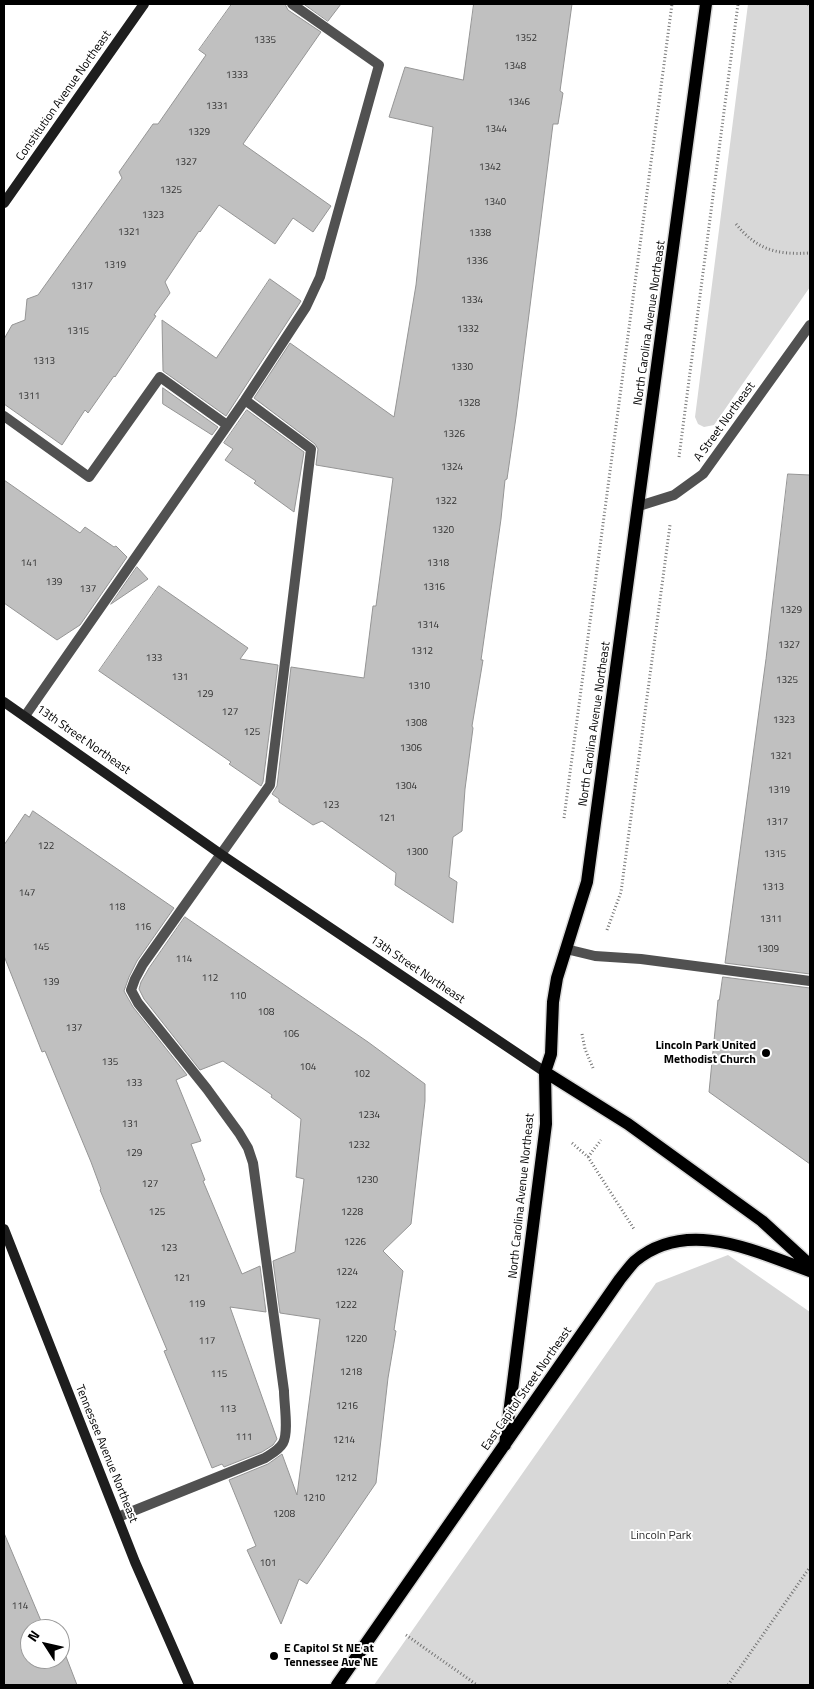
<!DOCTYPE html>
<style>
body{margin:0}
#map{position:relative;width:814px;height:1689px;overflow:hidden;background:#fff;font-family:"Titillium Web",sans-serif}
canvas{display:block}
.frame{position:absolute;inset:0;border:5px solid #000;pointer-events:none}
.north{position:absolute;left:20px;top:1619px;width:50px;height:50px;box-sizing:border-box;background:#fff;border:1px solid #999;border-radius:50%;rotate:305deg;font-size:14px;font-weight:700;line-height:20px;text-align:center;color:#000}
.north::after{content:'';display:block;margin:auto;width:18px;height:22px;background:#000;clip-path:polygon(50% 0,100% 100%,50% 72%,0 100%)}
</style>
<div id="map">
<canvas width="814" height="1689"></canvas>
<div class="frame"></div>
<div class="north">N</div>
</div>
<script>
const context = document.querySelector('canvas').getContext('2d');
context.lineJoin = 'round';
function fillPath(path, color) {
  context.fillStyle = color;
  context.fill(path, 'evenodd');
}
function trace(path, color, width, dash) {
  context.strokeStyle = color;
  context.lineWidth = width;
  context.lineCap = dash ? 'butt' : 'round';
  context.setLineDash(dash || []);
  context.stroke(path);
}
function drawText(font, color, halo, rows, align = 'center') {
  context.font = font + ' "Titillium Web",sans-serif';
  context.lineWidth = 4;
  context.setLineDash([]);
  context.textBaseline = 'middle';
  context.strokeStyle = halo;
  context.fillStyle = color;
  for (const [text, x, y, turn = 0] of rows) {
    context.save();
    context.translate(x, y);
    context.rotate((+turn || 0) * Math.PI / 180);
    context.textAlign = isNaN(turn) ? turn : align;
    if (halo) context.strokeText(text, 0, 0);
    context.fillText(text, 0, 0);
    context.restore();
  }
}
const green = new Path2D(`
 M 748,4 L 810,4 L 810,287 L 714,425 L 704,427 L 698,424 L 695,417 Z
 M 728,1255 L 810,1312 L 810,1685 L 374,1685 L 656,1283 Z`);
const building = new Path2D(`
 M 232,4 L 285,4 L 288,10 L 321,32 L 243,144 L 331,206 L 313,232 L 293,218 L 275,244 L 219,205 L 200,232 L 199,231 L 165,282 L 170,293 L 154,315 L 156,316 L 115,377 L 114,376 L 88,413 L 85,410 L 62,445 L 4,404 L 4,339 L 12,325 L 25,320 L 27,299 L 38,295 L 122,178 L 119,172 L 153,124 L 158,124 L 206,55 L 199,50 Z
 M 304,4 L 341,4 L 328,21 Z
 M 474,4 L 572,4 L 560,91 L 563,93 L 558,124 L 553,124 L 516,417 L 507,479 L 505,480 L 501,519 L 481,660 L 483,660 L 472,726 L 473,728 L 465,789 L 462,831 L 453,837 L 449,877 L 457,882 L 453,923 L 395,885 L 396,873 L 322,821 L 313,825 L 279,802 L 279,799 L 272,794 L 277,786 L 291,667 L 364,678 L 373,606 L 376,606 L 393,478 L 316,465 L 318,449 L 315,444 L 254,398 L 290,343 L 394,417 L 416,285 L 433,127 L 389,117 L 405,67 L 463,80 Z
 M 270,279 L 301,301 L 226,416 L 163,371 L 162,320 L 216,358 Z
 M 163,388 L 218,427 L 212,435 L 163,404 Z
 M 247,410 L 304,452 L 294,512 L 254,483 L 256,481 L 225,460 L 233,449 L 224,443 Z
 M 788,474 L 810,475 L 810,974 L 725,963 L 766,659 Z
 M 4,480 L 80,533 L 85,527 L 114,547 L 116,546 L 127,557 L 80,625 L 57,640 L 4,603 Z
 M 137,567 L 148,579 L 111,604 Z
 M 159,586 L 248,648 L 240,659 L 278,665 L 263,782 L 261,786 L 229,764 L 231,762 L 99,671 Z
 M 33,811 L 174,908 L 137,961 L 129,977 L 124,991 L 133,1007 L 187,1075 L 176,1080 L 201,1141 L 191,1144 L 205,1180 L 203,1181 L 242,1274 L 260,1266 L 266,1312 L 230,1307 L 277,1439 L 273,1445 L 262,1452 L 224,1467 L 222,1464 L 212,1468 L 164,1351 L 167,1350 L 100,1190 L 101,1189 L 91,1162 L 45,1051 L 42,1052 L 4,956 L 4,845 L 25,814 L 29,817 Z
 M 185,917 L 368,1042 L 425,1084 L 425,1101 L 411,1224 L 383,1251 L 403,1271 L 394,1330 L 396,1331 L 388,1378 L 376,1483 L 307,1584 L 299,1579 L 281,1624 L 247,1550 L 256,1546 L 229,1480 L 268,1464 L 282,1454 L 297,1495 L 320,1319 L 280,1313 L 273,1261 L 295,1252 L 304,1179 L 296,1177 L 301,1119 L 271,1097 L 272,1095 L 223,1061 L 200,1070 L 144,999 L 139,989 L 141,982 L 149,968 Z
 M 723,977 L 810,988 L 810,1164 L 709,1092 L 718,1000 L 719,1000 Z
 M 4,1533 L 44,1628 L 56,1629 L 30,1629 L 30,1659 L 60,1659 L 60,1641 L 77,1685 L 4,1685 Z`);
const path = new Path2D(`
 M 808,4 L 810,7
 M 736,224 C 757,250 777,255 810,253
 M 679,457 L 738,4
 M 564,818 L 672,4
 M 607,930 L 621,892 L 670,525
 M 582,1034 L 585,1049 L 593,1068
 M 572,1143 L 588,1157 L 634,1229
 M 588,1157 L 601,1140
 M 406,1635 L 477,1685
 M 728,1685 L 810,1567`);
const lane = new Path2D(`
 M 4,416 L 89,477 L 160,377 L 227,425
 M 25,716 L 245,400 L 306,307 L 320,277 L 379,65 L 292,4
 M 566,949 L 595,956 L 641,959 L 810,981
 M 118,1517 L 265,1458 C 271,1454 279,1450 283,1443 C 289,1432 284,1404 284,1391 L 253,1163 L 248,1148 L 239,1133 L 207,1089 L 138,1003 L 131,990 L 135,979 L 143,964 L 270,785 L 311,449 L 245,400`);
const street = new Path2D(`
 M 639,506 L 674,495 L 703,474 L 810,325`);
const secondary = new Path2D(`
 M 4,203 L 144,4
 M 4,702 L 222,855 L 545,1072
 M 4,1229 L 135,1562 L 189,1685`);
const primary = new Path2D(`
 M 545,1072 L 628,1124 L 762,1221 L 810,1265
 M 505,1445 L 546,1124 L 545,1072 L 551,1054 L 553,1002 L 557,978 L 587,882 L 706,4
 M 337,1685 L 620,1279 C 625,1273 630,1266 635,1261 C 688,1217 756,1252 810,1271`);
const markers = [
 [766,1053,5,"#000"],
 [274,1656,5,"#000"]
];
const numberNames = [
 ["1352",526,39],
 ["1335",265,41],
 ["1348",515,67],
 ["1333",237,76],
 ["1346",519,103],
 ["1331",217,107],
 ["1344",496,130],
 ["1329",199,133],
 ["1327",186,163],
 ["1342",490,168],
 ["1325",171,191],
 ["1340",495,203],
 ["1323",153,216],
 ["1321",129,233],
 ["1338",480,234],
 ["1336",477,262],
 ["1319",115,266],
 ["1317",82,287],
 ["1334",472,301],
 ["1332",468,330],
 ["1315",78,332],
 ["1313",44,362],
 ["1330",462,368],
 ["1311",29,397],
 ["1328",469,404],
 ["1326",454,435],
 ["1324",452,468],
 ["1322",446,502],
 ["1320",443,531],
 ["141",29,564],
 ["1318",438,564],
 ["139",54,583],
 ["1316",434,588],
 ["137",88,590],
 ["1329",791,611],
 ["1314",428,626],
 ["1327",789,646],
 ["1312",422,652],
 ["133",154,659],
 ["131",180,678],
 ["1325",787,681],
 ["1310",419,687],
 ["129",205,695],
 ["127",230,713],
 ["1323",784,721],
 ["1308",416,724],
 ["125",252,733],
 ["1306",411,749],
 ["1321",781,757],
 ["1304",406,787],
 ["1319",779,791],
 ["123",331,806],
 ["121",387,819],
 ["1317",777,823],
 ["122",46,847],
 ["1300",417,853],
 ["1315",775,855],
 ["1313",773,888],
 ["147",27,894],
 ["118",117,908],
 ["1311",771,920],
 ["116",143,928],
 ["145",41,948],
 ["1309",768,950],
 ["114",184,960],
 ["112",210,979],
 ["139",51,983],
 ["110",238,997],
 ["108",266,1013],
 ["137",74,1029],
 ["106",291,1035],
 ["135",110,1063],
 ["104",308,1068],
 ["102",362,1075],
 ["133",134,1084],
 ["1234",369,1116],
 ["131",130,1125],
 ["1232",359,1146],
 ["129",134,1154],
 ["1230",367,1181],
 ["127",150,1185],
 ["125",157,1213],
 ["1228",352,1213],
 ["1226",355,1243],
 ["123",169,1249],
 ["1224",347,1273],
 ["121",182,1279],
 ["119",197,1305],
 ["1222",346,1306],
 ["1220",356,1340],
 ["117",207,1342],
 ["1218",351,1373],
 ["115",219,1375],
 ["1216",347,1407],
 ["113",228,1410],
 ["111",244,1438],
 ["1214",344,1441],
 ["1212",346,1479],
 ["1210",314,1499],
 ["1208",284,1515],
 ["101",268,1564],
 ["114",20,1607]
];
const streetNames = [
 ["Constitution Avenue Northeast",64,96,-55],
 ["North Carolina Avenue Northeast",650,323,-82],
 ["A Street Northeast",725,422,-54],
 ["North Carolina Avenue Northeast",595,724,-82],
 ["13th Street Northeast",83,740,35],
 ["13th Street Northeast",417,970,34],
 ["North Carolina Avenue Northeast",522,1196,-84],
 ["East Capitol Street Northeast",527,1389,-55],
 ["Tennessee Avenue Northeast",106,1454,68]
];
const poiNames = [
 ["Lincoln Park United",756,1046],
 ["Methodist Church",756,1060],
 ["E Capitol St NE at",284,1649,"left"],
 ["Tennessee Ave NE",284,1663,"left"]
];
const parkNames = [
 ["Lincoln Park",661,1536]
];
fillPath(green, '#d8d8d8');
fillPath(building, '#c0c0c0');
trace(building, '#959595', 1);
trace(primary, '#dbdbdb', 15);
trace(path, '#737373', 3, [1, 2.5]);
trace(lane, '#515151', 10);
trace(street, '#515151', 10);
trace(secondary, '#1e1e1e', 10);
trace(primary, '#000', 12);
for (const [x, y, r, color] of markers) {
  const dot = new Path2D();
  dot.arc(x, y, r, 0, 2 * Math.PI);
  context.fillStyle = color;
  context.fill(dot);
  trace(dot, '#fff', 2);
}
drawText('10px', '#303030', null, numberNames);
drawText('12px', '#000', '#fff', streetNames);
drawText('bold 12px', '#000', '#fff', poiNames, 'right');
drawText('12px', '#2f2f2f', '#fff', parkNames);
</script>
